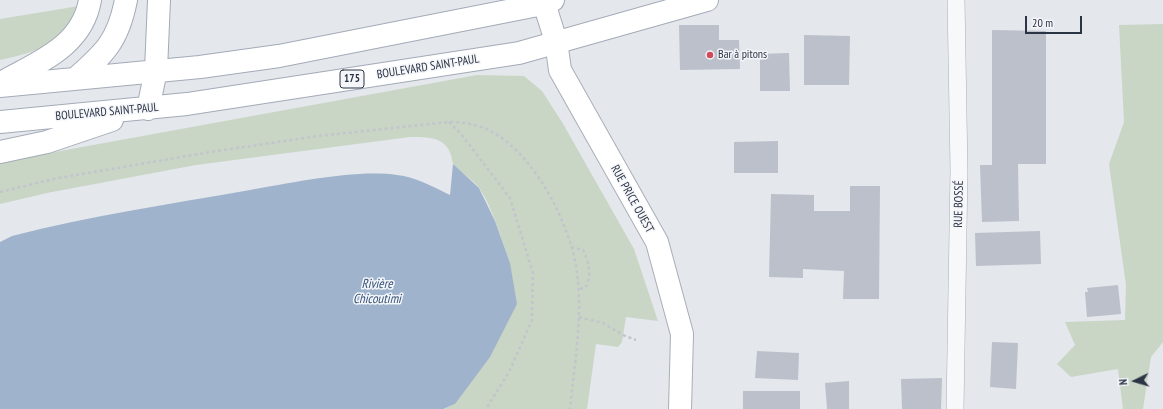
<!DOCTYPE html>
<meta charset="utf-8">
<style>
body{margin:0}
#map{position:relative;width:1163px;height:409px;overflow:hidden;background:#e4e7ec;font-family:"PT Sans Narrow",sans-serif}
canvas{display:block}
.north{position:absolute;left:1115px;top:361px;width:40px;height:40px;-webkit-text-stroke:3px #f4f6f9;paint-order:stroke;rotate:265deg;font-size:11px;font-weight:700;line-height:16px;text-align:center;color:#2b3445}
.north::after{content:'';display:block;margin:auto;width:14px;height:18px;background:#2b3445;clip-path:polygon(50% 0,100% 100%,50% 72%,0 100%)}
.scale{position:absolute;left:1025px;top:16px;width:57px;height:18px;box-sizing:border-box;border:2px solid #2b3445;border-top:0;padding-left:5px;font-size:12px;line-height:14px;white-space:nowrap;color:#2b3445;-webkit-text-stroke:3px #f4f6f9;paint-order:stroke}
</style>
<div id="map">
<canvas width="1163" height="409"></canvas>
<div class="north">N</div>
<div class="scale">20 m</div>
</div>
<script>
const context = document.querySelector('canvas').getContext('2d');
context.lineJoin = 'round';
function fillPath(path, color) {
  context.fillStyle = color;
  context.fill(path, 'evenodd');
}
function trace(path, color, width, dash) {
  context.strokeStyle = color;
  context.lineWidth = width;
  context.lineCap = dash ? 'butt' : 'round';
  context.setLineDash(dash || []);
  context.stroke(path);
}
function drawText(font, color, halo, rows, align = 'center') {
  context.font = font + ' "PT Sans Narrow",sans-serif';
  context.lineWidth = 3;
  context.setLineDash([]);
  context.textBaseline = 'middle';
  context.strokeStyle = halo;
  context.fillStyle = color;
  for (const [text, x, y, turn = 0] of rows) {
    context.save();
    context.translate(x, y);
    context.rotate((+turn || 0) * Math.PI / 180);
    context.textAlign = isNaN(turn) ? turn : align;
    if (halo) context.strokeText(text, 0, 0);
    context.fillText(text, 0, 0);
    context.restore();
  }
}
const green = new Path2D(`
 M 79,6 C 65,44 37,52 0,60 L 0,19 Z
 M 1163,24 L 1163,342 L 1151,357 L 1143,409 L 1123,409 L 1118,369 L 1071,377 L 1057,364 L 1075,345 L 1065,322 L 1125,320 L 1126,285 L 1109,164 L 1124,122 L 1119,25 Z
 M 477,75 L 524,76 L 542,91 L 562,122 L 634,249 L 658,321 L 626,317 L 622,342 L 618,347 L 596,344 L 587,409 L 443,409 L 455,404 L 510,263 C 501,239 494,211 480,189 C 474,180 462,174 455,166 C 452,163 452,159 451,155 C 445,136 426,137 410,137 L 196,165 L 47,193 L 0,204 L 0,162 Z`);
const water = new Path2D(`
 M 453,164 L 479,188 L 495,221 L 510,263 L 517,304 L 490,357 L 455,404 L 443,409 L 0,409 L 0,242 L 12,236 C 90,216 170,204 250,190 C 291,183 356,169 397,175 C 415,177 434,187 450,195 Z`);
const building = new Path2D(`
 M 679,25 L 719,25 L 719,40 L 739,40 L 740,69 L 680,70 Z
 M 992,30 L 1046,31 L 1046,164 L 1018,164 L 1019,221 L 982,222 L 980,165 L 992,165 Z
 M 804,35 L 850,36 L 849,85 L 804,85 Z
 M 789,53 L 790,91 L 760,91 L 760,54 Z
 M 778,141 L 778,173 L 734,173 L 734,142 Z
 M 850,186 L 880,186 L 879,299 L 843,299 L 844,271 L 803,269 L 803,278 L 769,277 L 771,194 L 814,195 L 814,211 L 850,211 Z
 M 1040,231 L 1041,264 L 976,266 L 975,233 Z
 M 1118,285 L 1121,314 L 1087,317 L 1085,292 L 1088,292 L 1087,288 Z
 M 992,342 L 1018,343 L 1016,389 L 990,387 Z
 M 757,351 L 799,353 L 798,380 L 755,378 Z
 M 942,378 L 941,409 L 902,409 L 901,379 Z
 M 849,381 L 849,409 L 827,409 L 825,383 Z
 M 743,391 L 800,391 L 800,409 L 743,409 Z`);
const path = new Path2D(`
 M 449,122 L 461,134 L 510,198 L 533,273 L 532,320 L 509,372 L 486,409
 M 0,192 L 58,178 L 217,151 L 318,136 L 449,122 C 465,122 482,125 496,134 C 539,161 574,231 578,281 C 582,324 574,367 570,409
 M 571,247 L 583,250 C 589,261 592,277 585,288 L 579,289
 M 579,317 L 603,323 L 623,335 L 636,340`);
const street = new Path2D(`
 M 955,409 L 959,170 L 956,0`);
const secondary = new Path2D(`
 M 543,0 L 556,41 L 560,70 L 657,242 L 682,334 L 680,409`);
const primary = new Path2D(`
 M 75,79 C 105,53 118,41 126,0
 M 1,83 C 38,62 82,47 90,0
 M 0,86 L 200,67 L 279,56 L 543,4 L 553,0
 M 148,109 L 156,70 L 159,0
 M 0,122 L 187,104 L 519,53 L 707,0
 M 0,152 L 47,142 L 112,120`);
const markers = [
 [710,55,4,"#d1495b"]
];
const shields = [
 [352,79,24]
];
const shieldNames = [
 ["175",352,79]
];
const poiNames = [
 ["Bar à pitons",718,55]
];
const streetNames = [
 ["BOULEVARD SAINT-PAUL",428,67,-9],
 ["BOULEVARD SAINT-PAUL",107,112,-5],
 ["RUE PRICE OUEST",632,199,61],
 ["RUE BOSSÉ",959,204,-89]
];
const waterNames = [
 ["Rivière",377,284],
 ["Chicoutimi",377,299]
];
fillPath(green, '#c9d6c5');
fillPath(water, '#9fb4cc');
fillPath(building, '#bbc0ca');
trace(street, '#a9aeb7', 18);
trace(secondary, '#a9aeb7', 24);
trace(primary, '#a3abb8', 24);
trace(path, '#c2c5cb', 2.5, [3, 3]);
trace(street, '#f7f8fa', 17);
trace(secondary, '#fff', 22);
trace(primary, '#fff', 22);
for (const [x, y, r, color] of markers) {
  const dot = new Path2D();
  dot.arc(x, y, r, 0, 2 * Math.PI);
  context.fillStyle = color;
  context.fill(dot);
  trace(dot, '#f4f6f9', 1.5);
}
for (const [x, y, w] of shields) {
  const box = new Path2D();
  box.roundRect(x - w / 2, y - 9, w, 18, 3);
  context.fillStyle = '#f4f6f9';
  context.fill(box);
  trace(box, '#2b3445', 1);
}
drawText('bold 11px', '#2b3445', null, shieldNames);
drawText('12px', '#2b3445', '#f4f6f9', poiNames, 'left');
drawText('12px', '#2b3445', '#f4f6f9', streetNames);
drawText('italic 13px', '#34527a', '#f4f6f9', waterNames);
</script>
